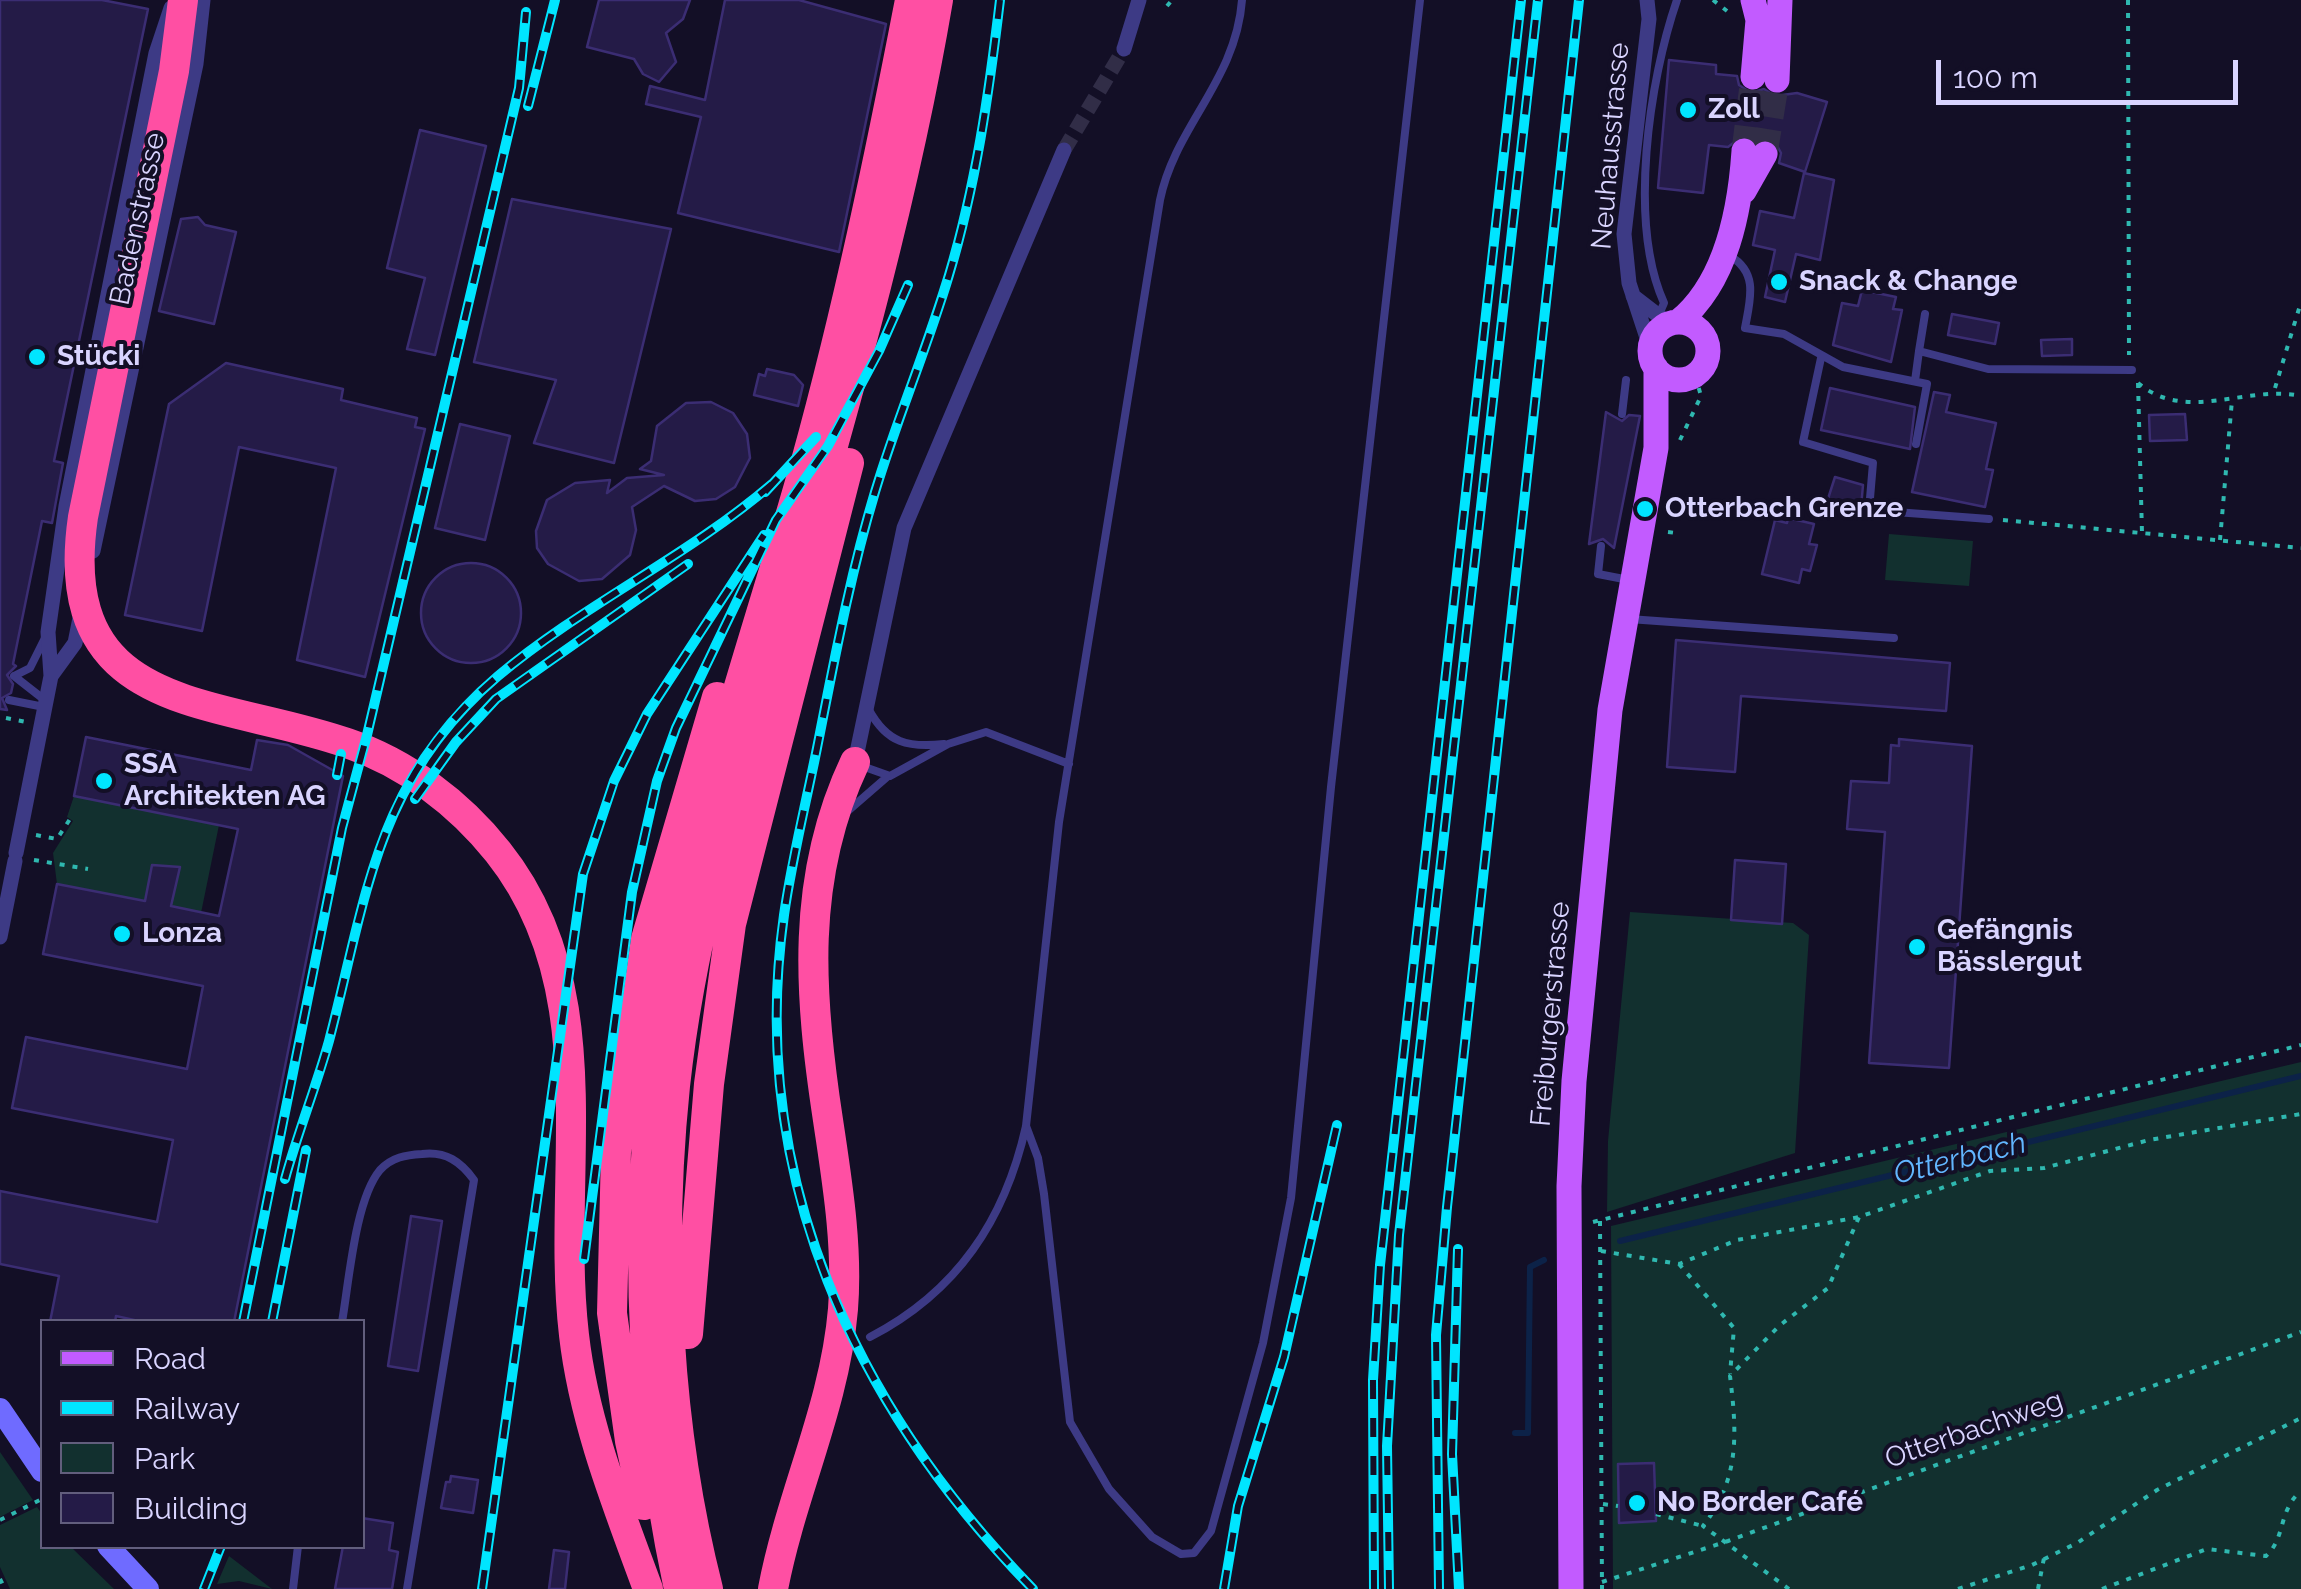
<!DOCTYPE html>
<meta charset="utf-8">
<style>
body{margin:0}
#map{position:relative;width:2301px;height:1589px;overflow:hidden;background:#130f26;font-family:Raleway,sans-serif}
canvas{display:block}
.legend{position:absolute;left:40px;top:1319px;width:325px;height:230px;box-sizing:border-box;background:#130f26;border:2px solid #625e7d;margin:0;padding:12px 18px;list-style:none;font-size:30px;color:#d9d4ff}
.legend li{display:flex;align-items:center;gap:20px;height:50px}
.legend b{width:50px;border:2px solid #625e7d}
.scale{position:absolute;left:1936px;top:60px;width:302px;height:45px;box-sizing:border-box;border:5px solid #d9d4ff;border-top:0;padding-left:12px;font-size:30px;line-height:35px;white-space:nowrap;color:#d9d4ff;-webkit-text-stroke:8px #130f26;paint-order:stroke}
</style>
<div id="map">
<canvas width="2301" height="1589"></canvas>
<ul class="legend">
<li><b style="height:12px;background:#c25bff"></b>Road</li>
<li><b style="height:12px;background:#00e5ff"></b>Railway</li>
<li><b style="height:28px;background:#12302f"></b>Park</li>
<li><b style="height:28px;background:#241b47"></b>Building</li>
</ul>
<div class="scale">100 m</div>
</div>
<script>
const context = document.querySelector('canvas').getContext('2d');
context.lineJoin = 'round';
function fillPath(path, color) {
  context.fillStyle = color;
  context.fill(path, 'evenodd');
}
function trace(path, color, width, dash) {
  context.strokeStyle = color;
  context.lineWidth = width;
  context.lineCap = dash ? 'butt' : 'round';
  context.setLineDash(dash || []);
  context.stroke(path);
}
function drawText(font, color, halo, rows, align = 'center') {
  context.font = font + ' Raleway,sans-serif';
  context.lineWidth = 8;
  context.setLineDash([]);
  context.textBaseline = 'middle';
  context.strokeStyle = halo;
  context.fillStyle = color;
  for (const [text, x, y, turn = 0] of rows) {
    context.save();
    context.translate(x, y);
    context.rotate((+turn || 0) * Math.PI / 180);
    context.textAlign = isNaN(turn) ? turn : align;
    if (halo) context.strokeText(text, 0, 0);
    context.fillText(text, 0, 0);
    context.restore();
  }
}
const green = new Path2D(`
 M 1889,534 L 1973,541 L 1969,586 L 1885,580 Z
 M 74,796 L 219,825 L 201,913 L 57,884 L 53,853 L 73,821 L 67,817 Z
 M 1630,912 L 1793,923 L 1809,935 L 1795,1153 L 1607,1212 L 1608,1141 Z
 M 2301,1062 L 2301,1589 L 1613,1589 L 1611,1226 Z
 M 0,1452 L 33,1500 L 0,1517 Z
 M 37,1507 L 42,1514 L 42,1546 L 71,1547 L 114,1589 L 10,1589 L 0,1567 L 0,1525 Z
 M 229,1556 L 272,1589 L 239,1581 L 217,1584 Z`);
const stream = new Path2D(`
 M 1620,1241 L 2301,1076
 M 1515,1433 L 1528,1433 L 1530,1267 L 1544,1260`);
const building = new Path2D(`
 M 0,0 L 102,0 L 148,9 L 54,461 L 63,463 L 52,523 L 42,521 L 13,664 L 16,666 L 7,675 L 13,684 L 11,693 L 2,698 L 7,710 L 0,709 Z
 M 599,0 L 690,0 L 683,19 L 666,33 L 676,62 L 659,82 L 643,74 L 634,59 L 587,47 Z
 M 725,0 L 799,0 L 886,24 L 839,252 L 678,213 L 701,117 L 646,104 L 650,86 L 705,100 Z
 M 1669,60 L 1716,65 L 1716,74 L 1737,76 L 1739,85 L 1751,93 L 1764,89 L 1775,96 L 1797,93 L 1827,102 L 1805,172 L 1779,163 L 1781,153 L 1774,140 L 1756,141 L 1744,135 L 1728,147 L 1709,145 L 1703,193 L 1658,188 Z
 M 420,130 L 486,146 L 435,355 L 407,349 L 425,278 L 387,268 Z
 M 1804,173 L 1834,180 L 1820,260 L 1796,254 L 1785,302 L 1765,297 L 1775,250 L 1753,245 L 1760,211 L 1794,218 Z
 M 512,199 L 671,229 L 614,463 L 534,443 L 556,380 L 474,362 Z
 M 198,217 L 205,225 L 236,232 L 214,324 L 159,311 L 181,219 Z
 M 1862,290 L 1896,297 L 1893,309 L 1902,310 L 1891,362 L 1833,345 L 1842,303 L 1858,306 Z
 M 1952,314 L 1999,323 L 1995,344 L 1948,335 Z
 M 2072,339 L 2072,355 L 2042,356 L 2041,340 Z
 M 226,363 L 343,389 L 341,400 L 417,418 L 415,427 L 425,429 L 365,677 L 297,660 L 336,468 L 239,447 L 202,631 L 125,615 L 169,404 Z
 M 767,369 L 794,375 L 803,385 L 798,406 L 754,395 L 759,374 L 765,376 Z
 M 1830,388 L 1915,407 L 1910,449 L 1821,430 Z
 M 1934,392 L 1950,395 L 1946,412 L 1996,423 L 1986,469 L 1993,470 L 1985,507 L 1912,492 Z
 M 711,402 L 733,413 L 747,434 L 750,458 L 735,487 L 716,499 L 695,501 L 664,486 L 632,507 L 636,530 L 630,555 L 602,579 L 579,581 L 548,564 L 537,548 L 536,531 L 547,500 L 575,483 L 610,480 L 607,493 L 627,478 L 664,475 L 640,469 L 651,461 L 657,426 L 686,403 Z
 M 1606,412 L 1622,421 L 1629,415 L 1640,416 L 1614,548 L 1603,539 L 1589,544 Z
 M 2185,414 L 2187,440 L 2150,441 L 2149,415 Z
 M 460,424 L 510,436 L 485,540 L 435,528 Z
 M 1835,477 L 1863,485 L 1860,519 L 1825,508 Z
 M 1788,518 L 1814,524 L 1809,544 L 1817,545 L 1810,571 L 1802,569 L 1799,583 L 1762,574 L 1775,520 L 1787,523 Z
 M421 613a50 50 0 1 1 100 0a50 50 0 1 1-100 0Z
 M 1676,640 L 1950,663 L 1946,711 L 1741,696 L 1735,772 L 1667,767 Z
 M 86,737 L 251,770 L 257,740 L 288,745 L 343,776 L 234,1322 L 143,1322 L 116,1316 L 115,1322 L 50,1322 L 59,1276 L 0,1264 L 0,1191 L 157,1222 L 173,1140 L 12,1108 L 26,1037 L 187,1069 L 203,986 L 43,954 L 57,884 L 145,901 L 152,865 L 180,867 L 171,906 L 219,916 L 238,829 L 74,796 Z
 M 1899,739 L 1972,746 L 1949,1068 L 1869,1063 L 1885,832 L 1847,829 L 1851,781 L 1889,783 L 1891,745 L 1899,746 Z
 M 1735,860 L 1786,864 L 1782,924 L 1731,920 Z
 M 411,1216 L 442,1221 L 418,1371 L 388,1366 Z
 M 1654,1463 L 1656,1521 L 1619,1523 L 1618,1464 Z
 M 451,1476 L 478,1480 L 473,1513 L 441,1508 L 446,1482 L 450,1482 Z
 M 362,1518 L 393,1523 L 389,1550 L 398,1552 L 392,1589 L 335,1589 L 343,1546 L 362,1546 Z
 M 554,1550 L 569,1552 L 565,1589 L 549,1589 Z`);
const streetTunnel = new Path2D(`
 M 1064,150 L 1124,49`);
const primaryTunnel = new Path2D(`
 M 1744,151 L 1753,77
 M 1765,154 L 1777,80`);
const path = new Path2D(`
 M 1713,0 L 1727,11
 M 2128,0 L 2129,355
 M 1167,6 L 1172,0
 M 2138,383 C 2186,424 2248,384 2301,396
 M 2138,383 L 2142,533
 M 2275,388 L 2301,302
 M 1680,440 L 1701,396 L 1695,375
 M 2003,520 L 2301,548
 M 1668,532 L 1676,533
 M 2220,540 L 2232,400
 M 6,718 L 26,722
 M 36,835 L 57,839 L 70,819
 M 34,860 L 88,869
 M 1600,1221 L 1602,1589
 M 1593,1222 L 2301,1045
 M 1601,1251 L 1679,1264 L 1737,1240 L 1859,1217 L 1990,1171 L 2044,1168 L 2149,1140 L 2301,1114
 M 1679,1264 L 1734,1328 L 1730,1374
 M 1603,1504 L 1618,1506
 M 1656,1514 L 1703,1526
 M 0,1520 L 42,1499
 M 0,1579 L 5,1589
 M 1602,1582 L 1728,1541 L 2301,1332
 M 1789,1589 L 1703,1526 C 1740,1479 1737,1433 1730,1376 L 1779,1326 L 1828,1288 L 1859,1217
 M 1958,1589 L 2032,1565 L 2077,1543 L 2157,1490 L 2301,1418
 M 2038,1589 L 2044,1558
 M 2102,1589 L 2207,1549 L 2266,1556 C 2286,1538 2278,1510 2301,1491`);
const lane = new Path2D(`
 M 1730,256 C 1759,273 1750,300 1745,328 L 1784,334 L 1843,367 L 1927,384 L 1916,444
 M 1925,314 L 1919,351 L 1988,369 L 2132,370
 M 1658,317 L 1664,303 C 1628,223 1649,81 1677,0
 M 1821,358 L 1803,442 L 1873,463 L 1869,510 L 1989,519
 M 1915,381 L 1919,351
 M 1622,414 L 1626,380
 M 1601,546 L 1598,574 L 1629,580
 M 1629,619 L 1894,638
 M 14,676 L 30,668 L 46,636
 M 14,676 L 46,701
 M 9,700 L 44,707
 M 869,710 C 887,743 908,748 944,744
 M 859,765 L 890,776 L 948,744 L 986,732 L 1069,764
 M 849,810 L 887,777
 M 1026,1126 L 1038,1158 L 1044,1194 L 1070,1422 L 1109,1489 L 1152,1537 L 1181,1554 L 1194,1553 L 1211,1531 L 1263,1343 L 1291,1198 L 1331,787 L 1420,0
 M 342,1322 C 349,1282 355,1200 380,1170 C 392,1157 406,1155 422,1154 C 446,1151 461,1162 474,1180 L 407,1589
 M 870,1337 C 957,1292 1005,1220 1026,1126 L 1059,822 L 1160,200 C 1175,126 1236,81 1242,0
 M 293,1589 L 298,1546`);
const street = new Path2D(`
 M 1647,0 L 1649,19 L 1624,234 L 1629,283 L 1650,347
 M 1124,49 L 1139,0
 M 1633,296 L 1668,323
 M 93,551 L 196,64 L 203,0
 M 51,676 L 75,643 L 81,613
 M 855,762 L 904,528 L 1064,150
 M 16,853 L 51,676 L 48,632 L 66,506 L 156,53 L 171,8
 M 0,937 L 15,861`);
const secondary = new Path2D(`
 M 0,1409 L 42,1471
 M 108,1546 L 148,1589`);
const primary = new Path2D(`
 M 1753,77 L 1758,20 L 1753,0
 M 1777,80 L 1780,0
 M 1744,191 L 1765,154
 M 1679,321 C 1727,282 1740,210 1744,151
 M1650 351a29 29 0 1 1 58 0a29 29 0 1 1-58 0Z
 M 1571,1589 L 1569,1186 L 1574,1081 L 1610,710 L 1656,448 L 1656,368`);
const highway = new Path2D(`
 M 183,0 L 174,71 L 83,517 C 54,715 215,697 347,743 C 406,763 459,803 498,852 C 609,991 555,1173 574,1335 C 584,1423 618,1507 648,1589
 M 688,1334 L 709,1084 L 731,924 L 849,463
 M 644,1505 L 630,1441 L 612,1313 L 616,1152 L 646,939 L 717,697
 M 679,1589 C 633,1377 632,1162 672,949 C 703,784 761,623 806,461 C 848,309 880,155 910,0
 M 708,1589 C 667,1429 658,1250 675,1086 C 692,929 739,777 782,625 C 841,418 902,213 938,0
 M 773,1589 C 791,1494 835,1406 843,1309 C 848,1246 837,1181 828,1120 C 809,996 800,878 855,762`);
const rail = new Path2D(`
 M 1000,0 C 989,93 976,185 949,275 C 927,348 897,419 875,492 C 850,575 834,662 817,748 C 806,803 792,859 784,915 C 747,1176 854,1405 1033,1589
 M 528,106 L 555,0
 M 765,492 L 816,437
 M 337,775 L 341,754
 M 415,799 L 456,742 L 496,699 L 688,564
 M 285,1179 C 298,1132 316,1087 329,1041 C 367,896 375,781 498,676 C 584,604 687,557 772,484
 M 1458,1249 L 1452,1454 L 1459,1589
 M 584,1259 L 632,892 L 657,781 L 676,728 L 776,520 L 828,446 L 879,351 L 908,285
 M 243,1322 L 342,828 L 367,735 L 519,88 L 526,12
 M 272,1322 L 306,1150
 M 204,1589 L 221,1546
 M 482,1589 L 583,874 L 614,781 L 647,714 L 764,535
 M 1224,1589 L 1238,1506 L 1284,1357 L 1337,1125
 M 1374,1589 L 1373,1380 L 1380,1265 L 1521,0
 M 1389,1589 L 1387,1446 L 1399,1235 L 1538,0
 M 1439,1589 L 1436,1335 L 1447,1207 L 1579,0`);
const markers = [
 [1688,110,10,"#00e5ff"],
 [1779,282,10,"#00e5ff"],
 [37,357,10,"#00e5ff"],
 [1645,509,10,"#00e5ff"],
 [104,781,10,"#00e5ff"],
 [122,934,10,"#00e5ff"],
 [1917,947,10,"#00e5ff"],
 [1637,1503,10,"#00e5ff"]
];
const poiNames = [
 ["Zoll",1708,110],
 ["Snack & Change",1799,282],
 ["Stücki",57,357],
 ["Otterbach Grenze",1665,509],
 ["SSA",124,765],
 ["Architekten AG",124,797],
 ["Gefängnis",1937,931],
 ["Bässlergut",1937,963],
 ["Lonza",142,934],
 ["No Border Café",1657,1503]
];
const streetNames = [
 ["Neuhausstrasse",1611,146,-85],
 ["Badenstrasse",138,219,-78],
 ["Freiburgerstrasse",1551,1014,-85],
 ["Otterbachweg",1974,1430,-19]
];
const waterNames = [
 ["Otterbach",1960,1159,-14]
];
fillPath(green, '#12302f');
trace(stream, '#0c2248', 6);
fillPath(building, '#241b47');
trace(building, '#3b2d73', 2.5);
trace(streetTunnel, '#312d47', 15, [15, 8]);
trace(primaryTunnel, '#312d47', 25, [25, 12]);
trace(path, '#2fb8b0', 4, [5, 8]);
trace(lane, '#3d3a85', 8);
trace(street, '#3d3a85', 15);
trace(secondary, '#6f6bff', 22);
trace(primary, '#c25bff', 25);
trace(highway, '#ff4fa3', 30);
trace(rail, '#00e5ff', 10);
trace(rail, '#130f26', 6, [19]);
for (const [x, y, r, color] of markers) {
  const dot = new Path2D();
  dot.arc(x, y, r, 0, 2 * Math.PI);
  context.fillStyle = color;
  context.fill(dot);
  trace(dot, '#130f26', 4);
}
drawText('bold 28px', '#d9d4ff', '#130f26', poiNames, 'left');
drawText('28px', '#d9d4ff', '#130f26', streetNames);
drawText('italic 30px', '#62b6ff', '#130f26', waterNames);
</script>
